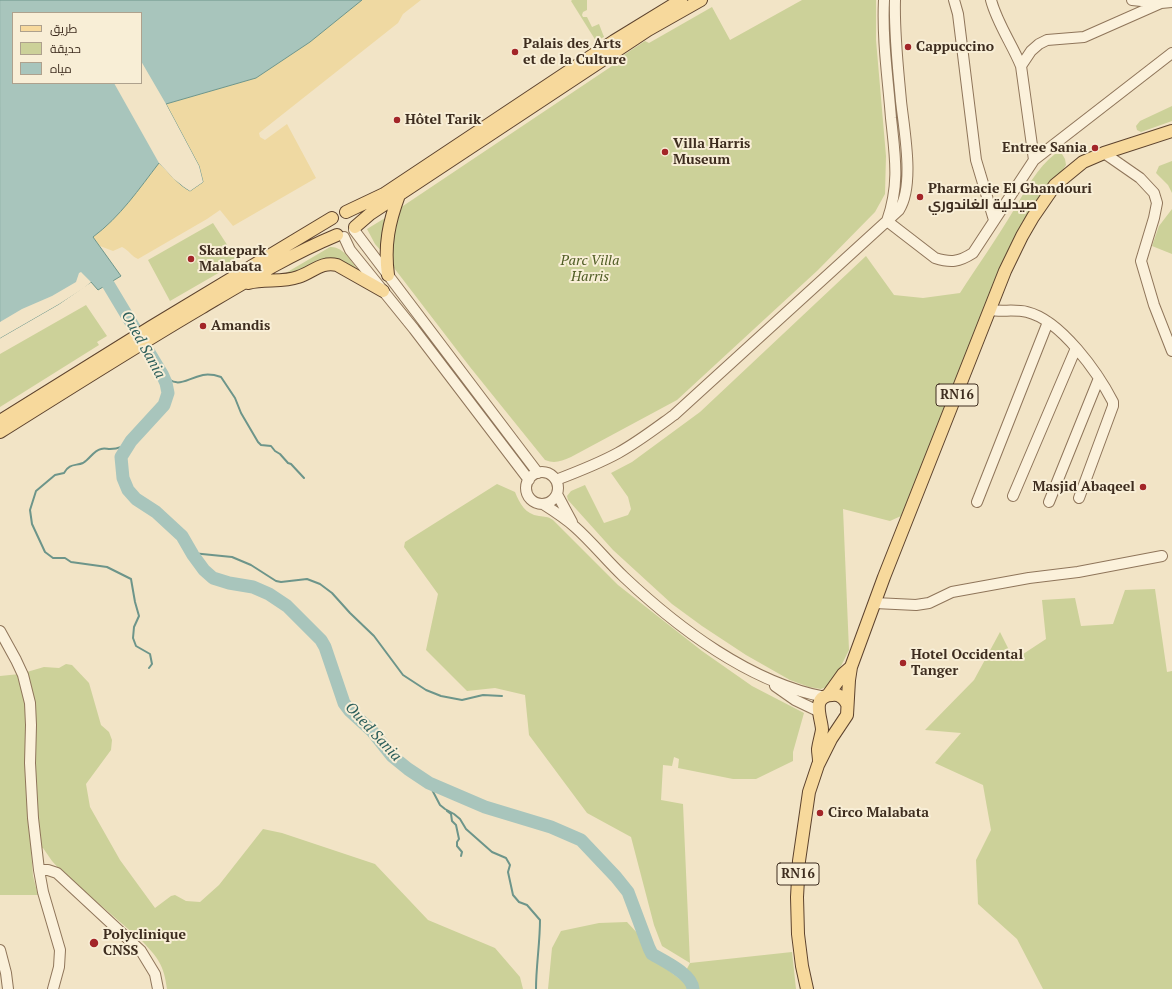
<!DOCTYPE html>
<meta charset="utf-8">
<style>
body{margin:0}
#map{position:relative;width:1172px;height:989px;overflow:hidden;background:#f2e4c6;font-family:"PT Serif",Cairo,serif}
canvas{display:block}
.legend{position:absolute;left:12px;top:12px;width:130px;height:72px;box-sizing:border-box;background:#f8eed6;border:1px solid #aea18d;margin:0;padding:5px 7px;list-style:none;font-size:12px;color:#3e2d1f}
.legend li{display:flex;align-items:center;gap:8px;height:20px}
.legend b{width:20px;border:1px solid #aea18d}
</style>
<div id="map">
<canvas width="1172" height="989"></canvas>
<ul class="legend">
<li><b style="height:5px;background:#f7d99c"></b>طريق</li>
<li><b style="height:11px;background:#ccd199"></b>حديقة</li>
<li><b style="height:11px;background:#a8c5bc"></b>مياه</li>
</ul>
</div>
<script>
const context = document.querySelector('canvas').getContext('2d');
context.lineJoin = 'round';
function fillPath(path, color) {
  context.fillStyle = color;
  context.fill(path, 'evenodd');
}
function trace(path, color, width, dash) {
  context.strokeStyle = color;
  context.lineWidth = width;
  context.lineCap = dash ? 'butt' : 'round';
  context.setLineDash(dash || []);
  context.stroke(path);
}
function drawText(font, color, halo, rows, align = 'center') {
  context.font = font + ' "PT Serif",Cairo,serif';
  context.lineWidth = 4;
  context.setLineDash([]);
  context.textBaseline = 'middle';
  context.strokeStyle = halo;
  context.fillStyle = color;
  for (const [text, x, y, turn = 0] of rows) {
    context.save();
    context.translate(x, y);
    context.rotate((+turn || 0) * Math.PI / 180);
    context.textAlign = isNaN(turn) ? turn : align;
    if (halo) context.strokeText(text, 0, 0);
    context.fillText(text, 0, 0);
    context.restore();
  }
}
const green = new Path2D(`
 M 572,0 L 587,0 L 587,10 L 583,12 L 582,15 L 583,17 L 587,17 L 592,27 L 599,24 L 604,37 L 596,41 L 571,1 Z
 M 802,0 L 876,0 L 876,40 L 886,156 L 885,194 L 875,212 L 818,270 L 677,400 L 571,457 C 561,461 555,464 545,460 L 470,367 L 391,264 L 390,249 L 400,208 L 612,66 L 613,62 L 645,41 L 649,43 L 712,7 L 730,40 Z
 M 1172,106 L 1172,121 L 1141,132 L 1137,130 L 1136,126 L 1140,121 Z
 M 1055,154 L 1062,154 L 1065,159 L 1066,165 L 1002,269 L 901,516 L 890,521 L 843,509 L 849,650 L 833,682 L 829,686 L 821,689 L 809,687 L 790,680 L 746,655 L 702,626 L 672,604 L 613,550 L 568,500 L 567,496 L 571,491 L 585,485 L 604,523 L 628,515 L 631,509 L 628,497 L 611,473 L 632,462 L 700,412 L 866,256 L 894,295 L 923,298 L 960,293 C 978,265 998,237 1015,208 C 1027,188 1037,168 1055,154 Z
 M 1172,161 L 1172,193 L 1168,185 L 1156,173 L 1159,166 Z
 M 1172,209 L 1172,254 L 1152,246 L 1159,226 Z
 M 390,215 L 383,253 L 375,244 L 367,229 Z
 M 213,223 L 235,257 L 234,264 L 170,301 L 148,260 Z
 M 330,247 C 344,246 353,264 361,274 L 340,263 L 279,277 Z
 M 86,305 L 107,336 L 97,342 L 99,345 L 0,407 L 0,354 Z
 M 497,484 L 515,492 C 520,504 525,514 539,516 C 545,517 547,516 553,520 L 618,585 L 702,651 L 752,686 L 804,713 L 793,752 L 793,761 L 756,779 L 733,779 L 678,768 L 679,759 L 674,757 L 672,766 L 663,765 L 661,800 L 683,804 L 690,963 L 792,952 L 796,989 L 548,989 L 552,948 L 561,931 L 599,923 L 627,922 L 640,936 L 647,954 L 681,980 L 690,963 L 662,946 L 654,925 L 631,837 L 587,813 L 529,735 L 525,695 L 495,688 L 467,691 L 426,650 L 438,594 L 404,547 L 405,542 Z
 M 1155,589 L 1167,672 L 1172,671 L 1172,989 L 1043,989 L 1017,939 L 978,904 L 976,860 L 991,830 L 983,785 L 935,763 L 961,733 L 925,730 L 974,680 L 1000,632 L 1014,660 L 1046,639 L 1042,600 L 1075,598 L 1081,626 L 1113,624 L 1125,590 Z
 M 66,664 L 72,665 L 89,683 L 101,725 L 109,732 L 112,740 L 111,750 L 86,784 L 90,807 L 120,860 L 155,908 L 171,896 L 175,895 L 186,901 L 200,902 L 219,885 L 263,829 L 282,833 L 375,864 L 428,920 L 495,948 L 520,977 L 523,989 L 167,989 C 164,965 158,958 142,941 L 61,871 L 52,861 L 43,848 L 31,850 L 33,876 L 38,895 L 0,895 L 0,676 L 20,674 L 44,667 L 59,668 Z`);
const sand = new Path2D(`
 M 362,0 L 421,0 L 403,14 L 398,23 L 259,133 L 260,137 L 265,140 L 287,124 L 316,178 L 233,226 L 220,210 L 207,219 L 138,259 C 131,256 130,251 122,247 L 113,251 L 100,246 L 93,237 C 120,217 139,189 159,163 L 184,187 L 203,182 L 199,166 L 166,104 L 256,78 L 310,42 Z`);
const water = new Path2D(`
 M 0,0 L 362,0 L 310,42 L 256,78 L 166,104 L 199,166 L 203,182 L 190,191 C 177,184 169,172 159,163 C 139,189 120,217 93,237 L 121,276 L 98,290 L 91,282 L 59,304 L 0,338 ZM 13,13 L 141,13 L 141,83 L 13,83 Z`);
const pier = new Path2D(`
 M 141,61 L 166,104 L 199,166 L 203,182 L 190,191 L 184,187 L 174,179 L 159,163 L 114,83 L 141,83 Z
 M 81,272 L 91,282 L 84,288 L 59,304 L 0,338 L 0,322 L 22,309 L 52,296 L 76,282 L 79,273 Z`);
const stream = new Path2D(`
 M 162,374 C 179,390 184,379 203,375 C 209,374 215,375 221,377 L 235,398 L 241,413 L 258,442 L 261,445 L 271,446 L 275,451 L 280,454 L 288,463 L 291,464 L 304,478
 M 131,441 C 124,446 119,449 110,449 C 107,449 104,448 101,449 C 93,451 90,459 83,463 C 76,466 69,463 64,473 L 55,475 L 36,491 L 30,510 L 32,524 L 45,552 L 53,558 L 65,558 L 71,562 L 107,567 L 131,579 L 135,602 L 139,616 L 134,627 L 133,638 L 136,646 L 150,654 L 152,664 L 149,668
 M 192,553 L 232,557 L 251,565 L 276,581 L 281,582 L 307,579 L 320,584 L 332,593 L 350,613 L 374,636 L 403,675 L 426,690 L 441,696 L 462,700 L 483,695 L 502,696
 M 428,782 L 440,805 L 445,809 L 454,814 L 460,819 L 466,829 L 492,852 L 506,858 L 510,865 L 508,872 L 513,895 L 519,902 L 527,905 L 540,920 C 540,943 536,966 536,989
 M 447,811 L 451,814 L 452,821 L 456,825 L 459,839 L 457,842 L 457,846 L 462,852 L 461,856`);
const river = new Path2D(`
 M 108,284 L 162,374 L 166,383 L 168,393 L 164,405 L 131,441 L 121,457 L 123,478 L 128,490 L 136,499 L 156,512 L 182,536 L 193,555 L 204,570 L 213,578 L 229,583 L 253,587 L 269,594 L 287,606 L 321,640 L 325,647 L 344,703 L 350,711 L 372,731 L 392,756 L 408,769 L 429,783 L 485,807 L 551,827 L 581,840 L 616,877 L 628,892 L 649,948 L 652,954 C 664,961 692,974 693,989`);
const minor = new Path2D(`
 M 884,0 C 882,39 888,79 891,118 C 895,156 900,184 887,221
 M 954,0 L 958,14 L 976,160 L 994,220
 M 991,0 C 997,23 1012,44 1021,66
 M 1132,0 L 1161,3 L 1172,2
 M 1104,153 L 1140,178 L 1154,193 L 1157,203 L 1154,218 L 1141,261 L 1154,305 L 1172,351
 M 1034,160 L 1021,66 L 1031,51 L 1039,44 L 1047,40 L 1084,37 L 1161,3
 M 887,221 L 935,258 C 951,263 959,262 973,253 L 1034,160 L 1172,53
 M 354,230 L 538,473
 M 344,237 L 350,250 L 414,329 L 529,480
 M 990,310 C 1002,312 1015,309 1027,312 C 1061,320 1098,373 1113,402 L 1113,406 L 1079,498
 M526 488a16 16 0 1 1 32 0a16 16 0 1 1-32 0Z
 M 556,480 C 577,472 598,464 618,453 C 638,442 656,428 674,415 L 899,210 C 915,185 904,130 901,101 C 898,67 894,34 895,0
 M 557,494 L 572,522
 M 1013,496 L 1076,348
 M 977,502 L 1048,322
 M 1049,502 L 1099,378
 M 543,504 C 554,511 565,518 575,527 C 592,542 607,561 624,577 C 678,628 751,683 825,697
 M 875,603 L 916,605 L 929,603 L 952,592 L 1029,578 L 1078,572 L 1162,556
 M 0,631 L 16,660 L 23,675 L 30,703 L 31,725 L 30,763 L 33,818 L 39,870 L 43,892 L 60,950 L 59,967 L 53,989
 M 775,686 L 795,700 L 818,711
 M 39,870 L 48,870 L 57,873 L 141,951 L 155,974 L 158,989
 M 0,950 L 6,973 L 8,989`);
const major = new Path2D(`
 M 346,212 L 384,194 L 614,41 L 681,0
 M 355,227 L 370,214 L 648,30 L 701,0
 M 388,275 C 384,245 389,222 399,195
 M 248,283 C 264,278 282,283 298,277 C 312,273 321,261 337,265 L 383,291
 M 0,421 L 151,327 L 332,218
 M 0,432 C 67,390 133,348 201,308 C 245,282 289,255 337,235
 M 828,695 L 843,674 L 851,667
 M 819,761 C 819,757 818,753 818,749 C 819,742 821,736 822,730 C 822,719 810,696 832,695 C 839,694 844,698 847,704
 M 807,989 L 802,966 L 798,934 L 797,897 L 799,861 L 809,792 L 818,765 L 831,739 L 847,715 L 849,680 L 851,667 L 884,577 L 1005,271 L 1022,236 L 1033,217 L 1055,185 L 1083,162 L 1104,153 L 1172,131`);
const markers = [
 [908,47,4,"#a32528"],
 [515,52,4,"#a32528"],
 [397,120,4,"#a32528"],
 [1095,148,4,"#a32528"],
 [665,152,4,"#a32528"],
 [920,197,4,"#a32528"],
 [191,259,4,"#a32528"],
 [203,326,4,"#a32528"],
 [1143,487,4,"#a32528"],
 [903,663,4,"#a32528"],
 [820,813,4,"#a32528"],
 [94,943,5,"#a32528"]
];
const shields = [
 [957,395,42],
 [798,874,42]
];
const shieldNames = [
 ["RN16",957,395],
 ["RN16",798,874]
];
const poiNames = [
 ["Palais des Arts",523,44],
 ["et de la Culture",523,60],
 ["Cappuccino",916,47],
 ["Hôtel Tarik",405,120],
 ["Villa Harris",673,144],
 ["Museum",673,160],
 ["Entree Sania",1087,148,"right"],
 ["Pharmacie El Ghandouri",928,189],
 ["صيدلية الغاندوري",928,205],
 ["Skatepark",199,251],
 ["Malabata",199,267],
 ["Amandis",211,326],
 ["Masjid Abaqeel",1135,487,"right"],
 ["Hotel Occidental",911,655],
 ["Tanger",911,671],
 ["Circo Malabata",828,813],
 ["Polyclinique",103,935],
 ["CNSS",103,951]
];
const parkNames = [
 ["Parc Villa",590,261],
 ["Harris",590,277]
];
const waterNames = [
 ["Oued Sania",143,345,61],
 ["Oued Sania",373,732,47]
];
fillPath(green, '#ccd199');
fillPath(sand, '#efd9a2');
fillPath(water, '#a8c5bc');
trace(water, '#6d958a', 1);
fillPath(pier, '#f2e4c6');
trace(stream, '#6d958a', 2);
trace(river, '#a8c5bc', 13);
trace(minor, '#8f755a', 12);
trace(major, '#5d432e', 14);
trace(minor, '#fbf1db', 10);
trace(major, '#f7d99c', 12);
for (const [x, y, r, color] of markers) {
  const dot = new Path2D();
  dot.arc(x, y, r, 0, 2 * Math.PI);
  context.fillStyle = color;
  context.fill(dot);
  trace(dot, '#f8eed6', 1.5);
}
for (const [x, y, w] of shields) {
  const box = new Path2D();
  box.roundRect(x - w / 2, y - 11, w, 22, 3);
  context.fillStyle = '#f8eed6';
  context.fill(box);
  trace(box, '#3e2d1f', 1);
}
drawText('bold 13px', '#3e2d1f', null, shieldNames);
drawText('bold 14px', '#3e2d1f', '#f8eed6', poiNames, 'left');
drawText('italic 14px', '#4f5c24', '#f8eed6', parkNames);
drawText('italic 15px', '#2d5f5b', '#f8eed6', waterNames);
</script>
